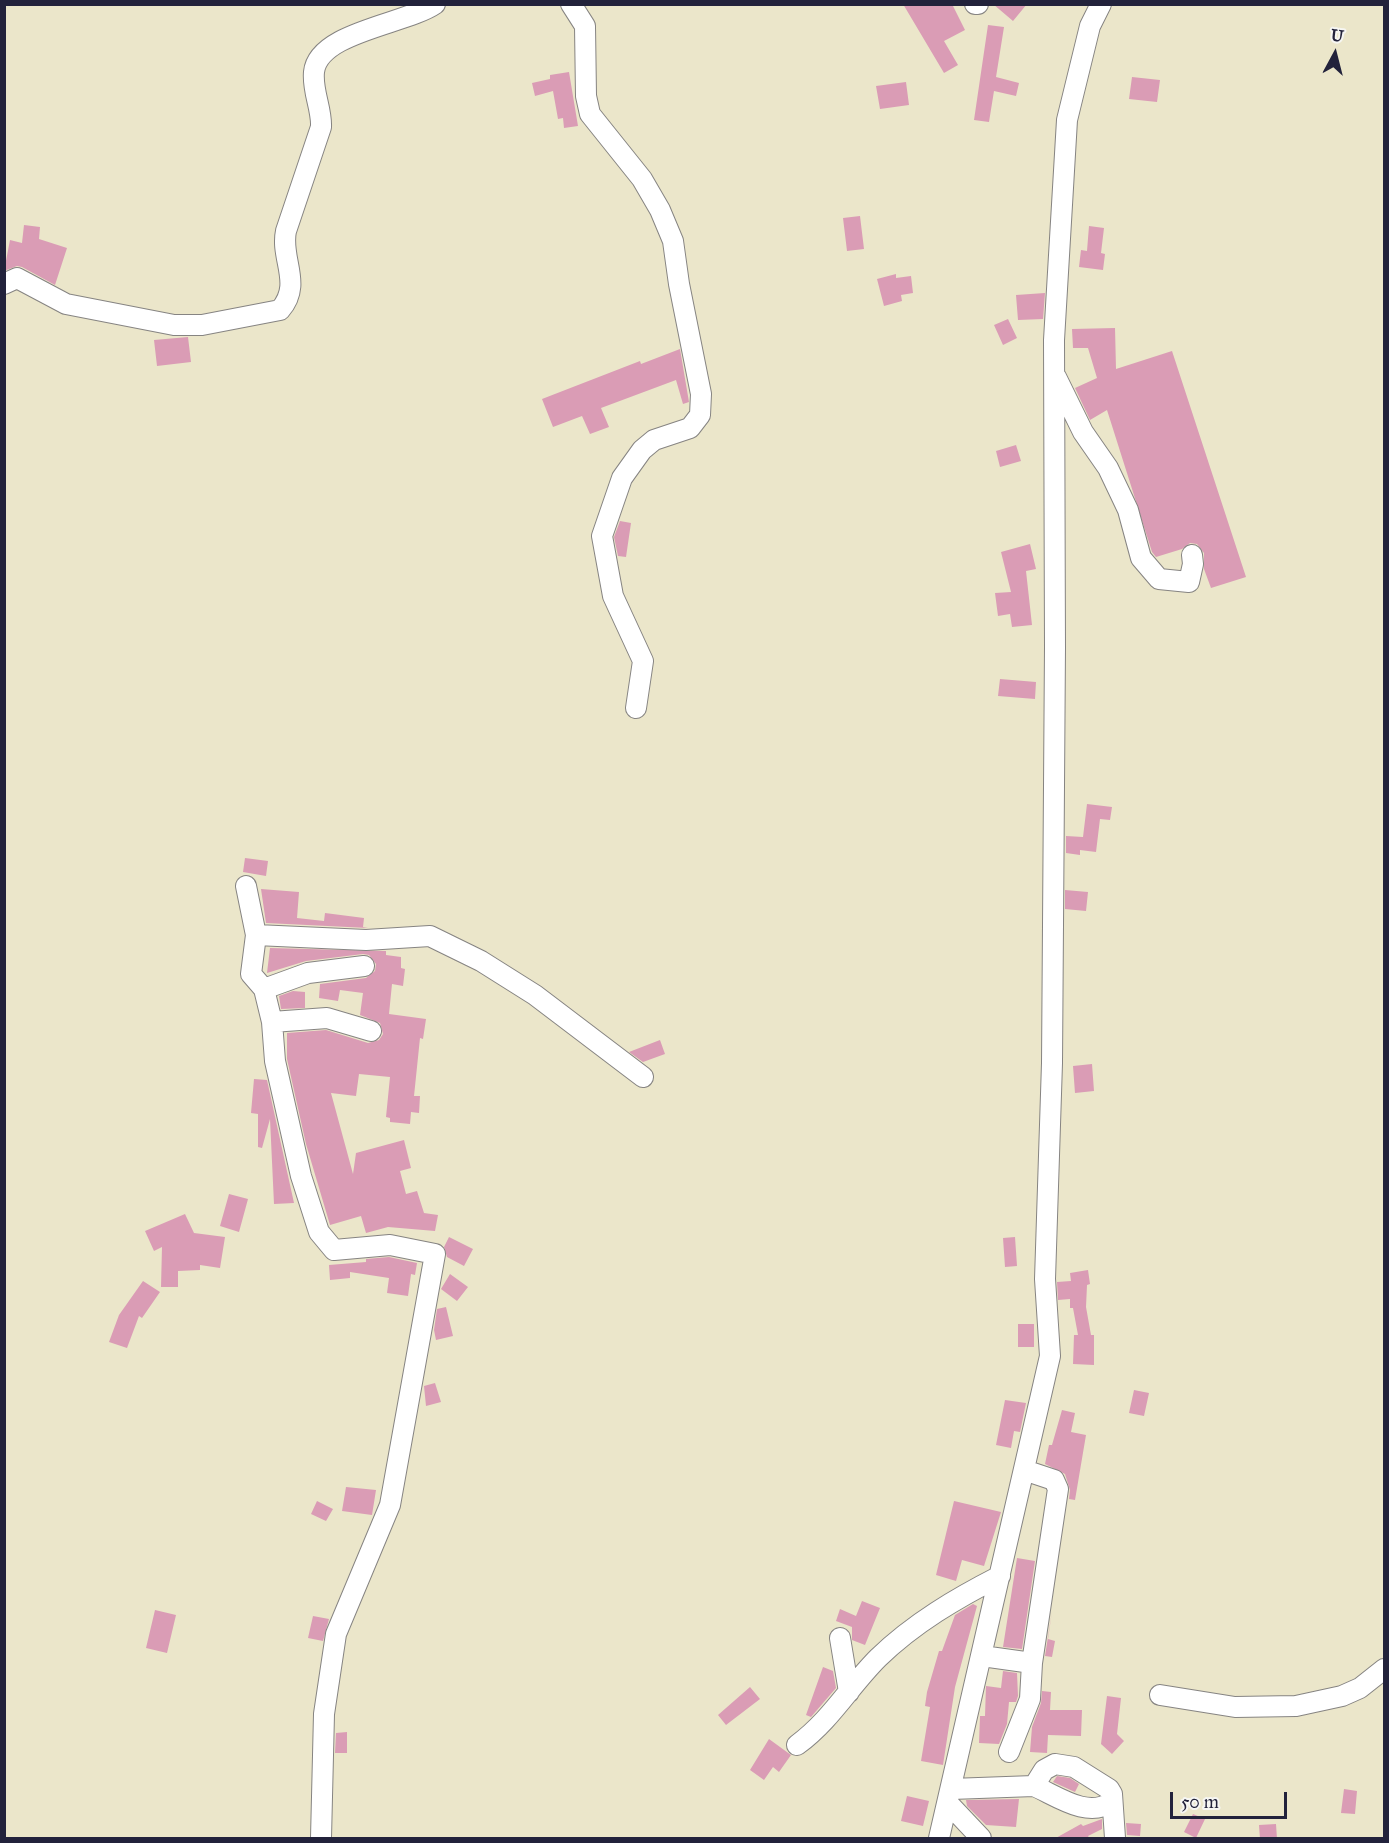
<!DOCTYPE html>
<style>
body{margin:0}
#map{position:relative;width:1389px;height:1843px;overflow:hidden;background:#ebe6ca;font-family:"IM FELL Great Primer",serif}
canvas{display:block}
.frame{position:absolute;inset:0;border:6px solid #22223b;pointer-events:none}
.north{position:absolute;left:1305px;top:24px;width:60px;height:60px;-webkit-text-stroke:4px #f6f6f2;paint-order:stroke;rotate:7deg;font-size:16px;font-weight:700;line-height:24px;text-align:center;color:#22223b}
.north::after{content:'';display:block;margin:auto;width:21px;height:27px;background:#22223b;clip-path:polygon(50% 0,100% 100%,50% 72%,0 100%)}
.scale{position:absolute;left:1170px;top:1792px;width:117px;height:27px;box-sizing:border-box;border:3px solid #22223b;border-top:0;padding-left:8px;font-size:18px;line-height:21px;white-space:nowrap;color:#22223b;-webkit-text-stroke:4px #f6f6f2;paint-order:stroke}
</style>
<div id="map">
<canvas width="1389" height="1843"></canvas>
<div class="frame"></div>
<div class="north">U</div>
<div class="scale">50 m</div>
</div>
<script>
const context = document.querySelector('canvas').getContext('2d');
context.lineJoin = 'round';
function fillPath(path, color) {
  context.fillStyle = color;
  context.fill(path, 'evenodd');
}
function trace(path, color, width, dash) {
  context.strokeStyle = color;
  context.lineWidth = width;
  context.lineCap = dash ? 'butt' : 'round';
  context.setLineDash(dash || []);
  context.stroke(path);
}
const building = new Path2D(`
 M 903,4 L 952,4 L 965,30 L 944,41 L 958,65 L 944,73 Z
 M 993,4 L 1027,4 L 1013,21 Z
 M 988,25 L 1004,27 L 996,77 L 1019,83 L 1016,96 L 994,91 L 989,122 L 974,120 Z
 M 569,72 L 578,126 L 564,128 L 563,118 L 558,119 L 553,91 L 535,96 L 532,83 L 550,79 L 550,75 Z
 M 1132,77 L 1160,80 L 1157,102 L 1129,99 Z
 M 906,82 L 909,105 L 880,109 L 876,86 Z
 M 860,216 L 864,249 L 847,251 L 843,218 Z
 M 24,225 L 40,227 L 39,239 L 67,248 L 55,285 L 22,267 L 17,266 L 4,271 L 10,240 L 22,243 Z
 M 1089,226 L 1104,228 L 1101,253 L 1105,254 L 1103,270 L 1079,267 L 1081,250 L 1087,251 Z
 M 896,274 L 896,278 L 911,276 L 913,293 L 901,295 L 902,301 L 884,306 L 877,279 Z
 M 1045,293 L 1043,319 L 1018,320 L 1016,295 Z
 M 1008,319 L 1017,338 L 1003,345 L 994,325 Z
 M 1115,328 L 1116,369 L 1172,351 L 1246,577 L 1211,588 L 1204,569 L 1204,553 L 1197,544 L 1190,543 L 1182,549 L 1156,557 L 1152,552 L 1107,410 L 1090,420 L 1075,388 L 1097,378 L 1088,348 L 1073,348 L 1072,329 Z
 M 188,337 L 191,362 L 157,366 L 154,340 Z
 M 680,349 L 689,402 L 683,404 L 676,380 L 601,408 L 609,427 L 590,434 L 582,416 L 553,427 L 542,399 L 640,361 L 641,364 Z
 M 1016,445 L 1021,461 L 1000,467 L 996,451 Z
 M 620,521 L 631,523 L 626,557 L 618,556 L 614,537 Z
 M 1030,544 L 1036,569 L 1026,571 L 1032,625 L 1012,627 L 1010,614 L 998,616 L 995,593 L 1011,592 L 1001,552 Z
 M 1000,679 L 1036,682 L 1035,699 L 998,696 Z
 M 1087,804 L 1112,807 L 1110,820 L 1100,819 L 1096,852 L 1080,850 L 1080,855 L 1066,853 L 1066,836 L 1083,837 Z
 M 245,858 L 268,861 L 266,876 L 243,872 Z
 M 261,889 L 299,892 L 297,918 L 324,921 L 325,913 L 364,918 L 363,927 L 368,928 L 266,923 Z
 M 1065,890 L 1088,892 L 1086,911 L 1065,909 Z
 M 270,948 L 386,951 L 386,955 L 401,957 L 401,968 L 405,969 L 403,986 L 392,984 L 389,1014 L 426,1019 L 423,1039 L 420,1038 L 414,1096 L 420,1096 L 419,1113 L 411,1112 L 410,1124 L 390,1122 L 390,1118 L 386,1117 L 390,1077 L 359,1074 L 356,1096 L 331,1093 L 353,1174 L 356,1153 L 404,1140 L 411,1168 L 400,1171 L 406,1194 L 417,1191 L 424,1213 L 438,1215 L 435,1231 L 388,1227 L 366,1233 L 361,1216 L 330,1225 L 306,1144 L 287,1059 L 287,1033 L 326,1030 L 368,1043 L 379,1040 L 383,1034 L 380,1023 L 360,1015 L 363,993 L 340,990 L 338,1001 L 319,998 L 320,984 L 366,978 L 375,971 L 376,964 L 369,955 L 363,954 L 306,961 L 267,973 Z
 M 293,991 L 305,992 L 305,1008 L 281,1009 L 279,996 Z
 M 660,1040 L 665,1054 L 643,1062 L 629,1052 Z
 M 1092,1064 L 1094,1091 L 1075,1093 L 1073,1066 Z
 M 254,1079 L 267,1080 L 294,1203 L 274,1204 L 270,1119 L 262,1148 L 258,1147 L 258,1114 L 251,1113 Z
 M 229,1194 L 248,1199 L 239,1232 L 220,1226 Z
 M 185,1214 L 194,1233 L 225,1237 L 220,1268 L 200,1265 L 200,1270 L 178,1271 L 178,1287 L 161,1287 L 162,1247 L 154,1251 L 145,1231 Z
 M 449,1237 L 473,1249 L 464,1266 L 447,1257 L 444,1247 Z
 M 1015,1237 L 1017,1266 L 1005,1267 L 1003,1238 Z
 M 389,1257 L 417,1263 L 415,1275 L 411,1274 L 408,1296 L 387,1293 L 389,1278 L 350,1272 L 350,1278 L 330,1280 L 329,1265 L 366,1262 L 366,1259 Z
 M 1088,1270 L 1090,1284 L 1087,1285 L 1086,1307 L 1091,1335 L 1094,1335 L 1094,1365 L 1073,1364 L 1074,1335 L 1078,1335 L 1073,1308 L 1070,1308 L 1070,1299 L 1058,1300 L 1057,1282 L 1071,1281 L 1070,1273 Z
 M 450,1274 L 468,1287 L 457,1301 L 441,1289 Z
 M 143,1281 L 160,1292 L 142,1318 L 139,1316 L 127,1348 L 109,1342 L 119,1315 Z
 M 446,1307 L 453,1336 L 436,1340 L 434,1330 L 437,1309 Z
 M 1018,1324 L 1034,1324 L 1034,1347 L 1018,1347 Z
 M 435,1383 L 441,1402 L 426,1406 L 424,1386 Z
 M 1134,1390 L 1149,1393 L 1144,1416 L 1129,1413 Z
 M 1005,1400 L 1026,1403 L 1020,1432 L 1014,1431 L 1011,1448 L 996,1445 Z
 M 1062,1410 L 1075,1413 L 1071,1432 L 1086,1435 L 1075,1500 L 1069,1499 L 1070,1490 L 1065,1474 L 1045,1464 L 1049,1445 L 1052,1445 Z
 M 346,1487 L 376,1490 L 372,1515 L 342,1511 Z
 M 317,1501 L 333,1509 L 326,1521 L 311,1514 Z
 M 954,1501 L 1001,1512 L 984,1566 L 962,1560 L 956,1581 L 936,1575 Z
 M 1017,1558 L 1035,1561 L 1022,1649 L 1003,1647 Z
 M 862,1601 L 880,1608 L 865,1645 L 852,1640 L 852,1627 L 836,1621 L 840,1609 L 856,1616 Z
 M 973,1604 L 977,1606 L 955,1687 L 943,1765 L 921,1761 L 930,1707 L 925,1706 L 927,1692 L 939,1651 L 942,1651 L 955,1615 Z
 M 155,1610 L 176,1615 L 167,1653 L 146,1648 Z
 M 1052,1611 L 1048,1639 L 1055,1641 L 1052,1657 L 1045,1656 Z
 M 313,1616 L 329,1619 L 323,1641 L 308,1638 Z
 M 823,1667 L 833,1671 L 836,1688 L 811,1717 L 806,1715 Z
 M 1003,1671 L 1017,1673 L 1018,1696 L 1016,1702 L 1009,1702 L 1007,1724 L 999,1744 L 979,1743 L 980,1716 L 985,1716 L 986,1686 L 1001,1688 Z
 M 750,1687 L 760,1699 L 726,1725 L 718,1715 Z
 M 1042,1691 L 1051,1692 L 1050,1710 L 1082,1710 L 1081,1736 L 1048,1735 L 1047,1753 L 1030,1752 L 1032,1727 L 1041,1703 Z
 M 1107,1696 L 1121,1698 L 1117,1734 L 1124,1741 L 1112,1754 L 1101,1744 Z
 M 347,1732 L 347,1753 L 335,1753 L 336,1733 Z
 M 769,1739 L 791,1755 L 779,1772 L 773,1767 L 764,1780 L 750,1770 Z
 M 1057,1776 L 1070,1778 L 1079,1784 L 1075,1792 L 1053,1782 Z
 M 1344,1789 L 1357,1791 L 1355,1814 L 1341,1813 Z
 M 907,1796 L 929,1801 L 923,1826 L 901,1821 Z
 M 1019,1799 L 1016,1827 L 986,1825 L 967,1806 L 966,1800 Z
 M 1193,1814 L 1205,1819 L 1196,1838 L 1184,1832 Z
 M 1102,1819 L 1102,1829 L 1088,1836 L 1090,1839 L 1054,1839 L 1081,1824 L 1083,1826 Z
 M 1126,1823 L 1141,1824 L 1140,1836 L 1127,1835 Z
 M 1276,1824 L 1277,1839 L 1260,1839 L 1259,1825 Z`);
const minor = new Path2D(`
 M 571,4 L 585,26 L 586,96 L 590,114 L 642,179 L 660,210 L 673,241 L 679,284 L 701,394 L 700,415 L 690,428 L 654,440 L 642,450 L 622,478 L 602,536 L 613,596 L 643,661 L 636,708
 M 975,4 L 978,4
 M 4,284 L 17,278 L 66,304 L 174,325 L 202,325 L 280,310 C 303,284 280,259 286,231 L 321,127 C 322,109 312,91 314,72 C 318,32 406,24 435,4
 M 1056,377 L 1083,432 L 1108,468 L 1128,510 L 1141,558 L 1159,579 L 1189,582 L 1193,564 L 1192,555
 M 246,886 L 256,935 L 251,974 L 264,989 L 272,1022 L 275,1061 L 301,1176 L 319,1232 L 334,1250 L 390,1245 L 435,1254 L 390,1505 L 336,1634 L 324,1714 L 321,1838
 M 256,935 L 366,940 L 430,936 L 481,961 L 535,995 L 643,1077
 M 264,989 L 308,973 L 364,966
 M 272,1022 L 327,1018 L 371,1031
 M 840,1638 L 849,1692
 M 982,1656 L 1032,1663
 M 1160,1695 L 1235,1707 L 1296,1706 L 1342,1696 L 1360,1688 L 1384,1669
 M 797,1745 C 831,1720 849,1687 878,1658 C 914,1623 957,1598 1000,1576
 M 1009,1752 L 1030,1699 L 1032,1663 L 1058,1489 L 1054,1480 L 1024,1470
 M 1034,1786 C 1057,1796 1088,1819 1111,1802
 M 951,1789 L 1034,1786 L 1044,1770 L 1055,1764 L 1074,1767 L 1109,1789 L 1112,1794 L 1115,1838
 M 948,1803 L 981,1838
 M 939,1838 L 1050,1356 L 1045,1279 L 1052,1063 L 1055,647 L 1054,340 L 1067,120 L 1090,26 L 1101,4`);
fillPath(building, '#da9cb5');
trace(minor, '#868482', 22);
trace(minor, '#fff', 20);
</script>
